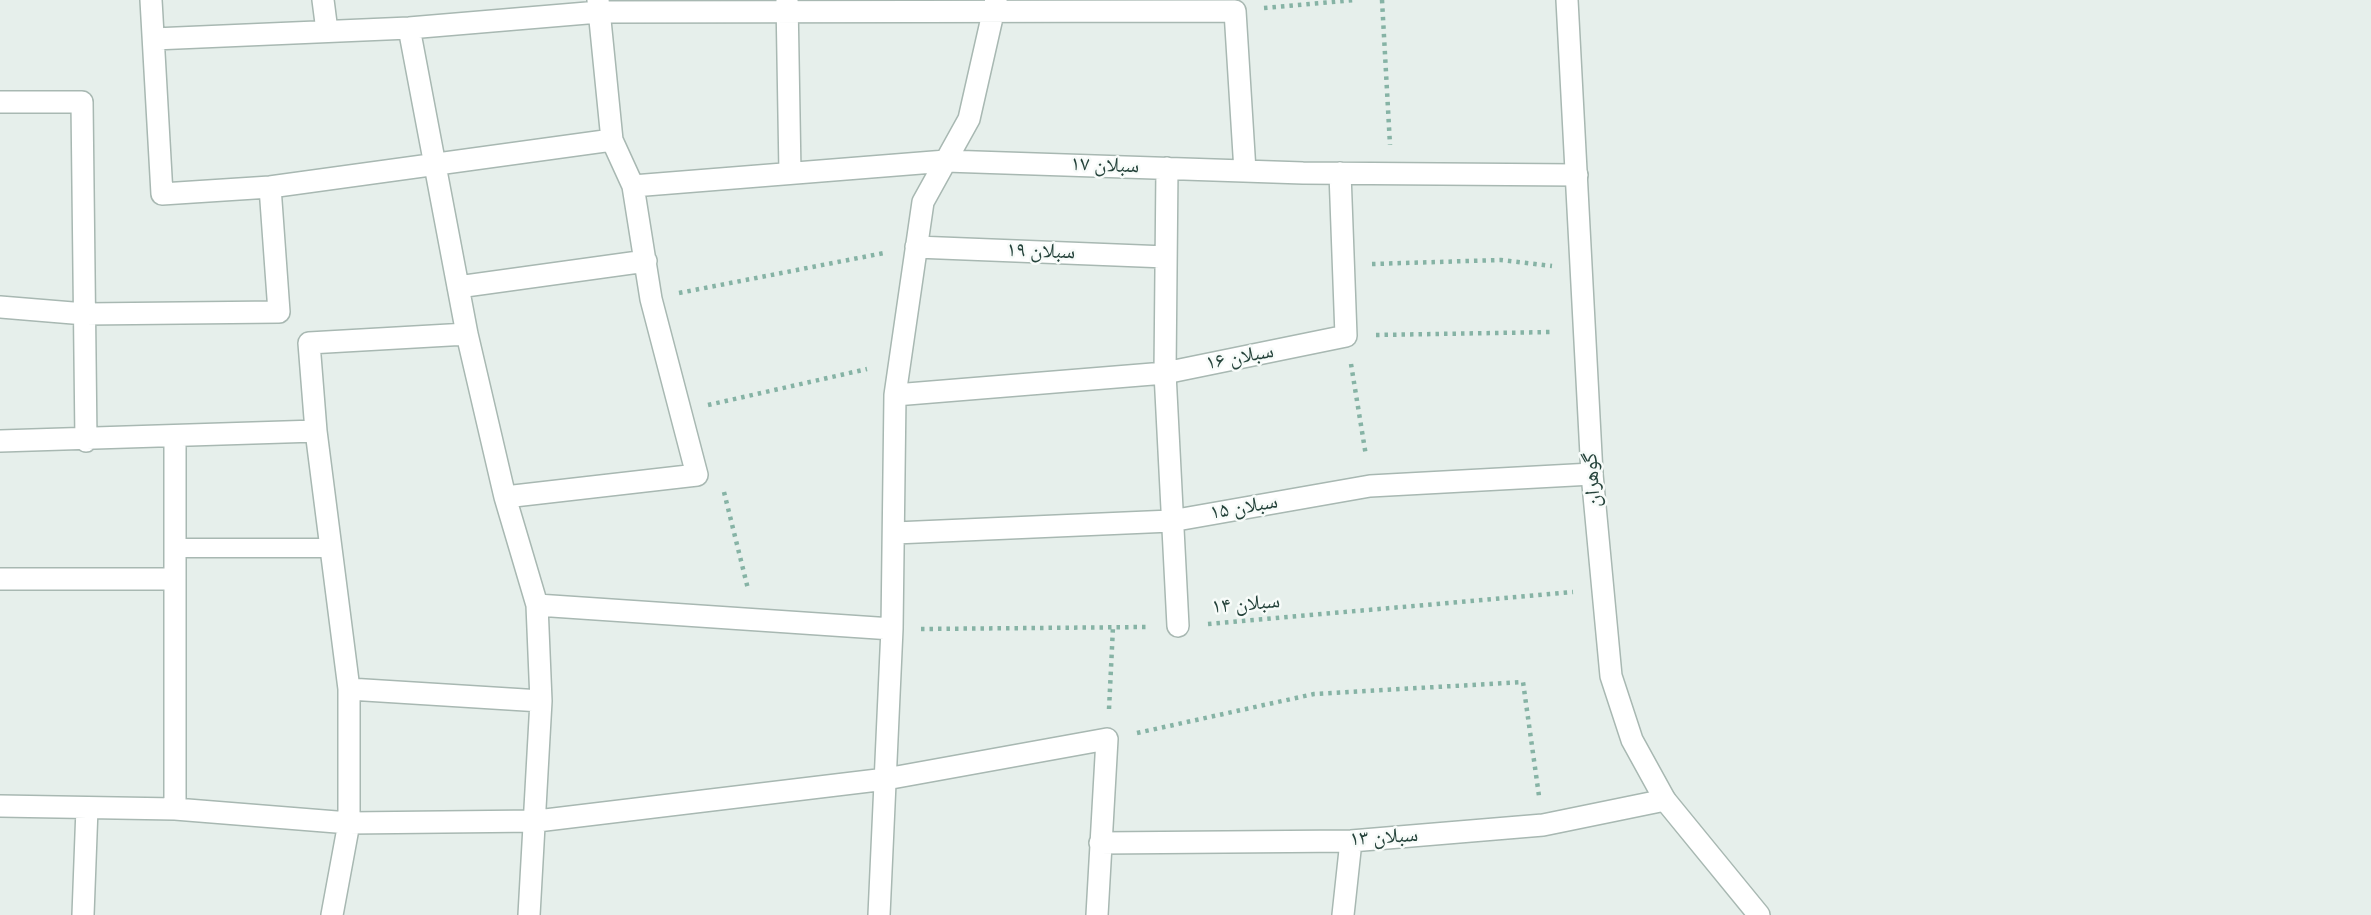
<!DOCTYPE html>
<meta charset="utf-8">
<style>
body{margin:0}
canvas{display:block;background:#e6efeb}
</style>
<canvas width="2371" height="915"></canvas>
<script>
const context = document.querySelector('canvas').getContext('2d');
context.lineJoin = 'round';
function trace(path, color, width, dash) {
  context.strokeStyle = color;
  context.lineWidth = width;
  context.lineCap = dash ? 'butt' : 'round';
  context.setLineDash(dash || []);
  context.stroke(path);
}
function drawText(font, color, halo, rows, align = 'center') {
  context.font = font + ' "Titillium Web","Noto Naskh Arabic",sans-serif';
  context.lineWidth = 5;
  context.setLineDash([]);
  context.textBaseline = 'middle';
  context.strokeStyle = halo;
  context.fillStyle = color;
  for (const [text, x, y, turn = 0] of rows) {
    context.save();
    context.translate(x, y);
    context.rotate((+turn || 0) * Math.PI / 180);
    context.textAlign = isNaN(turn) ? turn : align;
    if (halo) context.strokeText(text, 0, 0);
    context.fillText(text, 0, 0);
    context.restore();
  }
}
const path = new Path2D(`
 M 1382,0 L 1390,145
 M 1264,8 L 1354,0
 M 1372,264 L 1501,260 L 1552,266
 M 679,293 L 884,253
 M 1376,335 L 1553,332
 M 1351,364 L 1366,456
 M 708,405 L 867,369
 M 724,492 L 748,589
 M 1208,624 L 1573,592
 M 921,629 L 1147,627
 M 1109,709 L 1113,627
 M 1137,733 L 1314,694 L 1523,682 L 1539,796`);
const service = new Path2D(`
 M 175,548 L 330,548`);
const minor = new Path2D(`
 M 151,0 L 162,194 L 270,187 L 612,140
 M 323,0 L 327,31
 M 787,0 L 790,173
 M 409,28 L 467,334 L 505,497 L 537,605 L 541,701 L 529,915
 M 154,39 L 409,28 L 599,12 L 1235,11 L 1245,171
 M 0,102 L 82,102 L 86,441
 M 1167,168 L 1165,373 L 1178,626
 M 633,186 L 946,161 L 1303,173 L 1577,175
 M 916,247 L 1166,257
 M 458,287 L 646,261
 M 0,307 L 85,314 L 279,312 L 270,187
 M 895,395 L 1165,373 L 1346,336 L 1340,173
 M 175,438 L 175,809
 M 0,441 L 316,431
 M 505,497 L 697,475 L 651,299 L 633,186 L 612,140 L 598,0
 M 895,533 L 1171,521 L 1370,486 L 1592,474
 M 0,579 L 175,579
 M 537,605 L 892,629
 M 349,689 L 541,701
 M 0,806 L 175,809 L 349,823 L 537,821 L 886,779 L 1107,739 L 1097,915
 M 1100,843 L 1351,841 L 1543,825 L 1665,800
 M 83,915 L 87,808
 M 332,915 L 349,823 L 349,689 L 316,431 L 309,343 L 467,334
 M 879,915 L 892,629 L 895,395 L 923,202 L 969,119 L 996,0
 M 1343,915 L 1351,841`);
const tertiary = new Path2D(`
 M 1567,0 L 1592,474 L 1611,676 L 1632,740 L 1665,800 L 1759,915`);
const streetNames = [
 ["سبلان ۱۷",1105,166,2],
 ["سبلان ۱۹",1041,252,2],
 ["سبلان ۱۶",1240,358,-11],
 ["گوهران",1593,480,-94],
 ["سبلان ۱۵",1244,508,-10],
 ["سبلان ۱۴",1246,605,-5],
 ["سبلان ۱۳",1384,838,-4]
];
trace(service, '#a8b8b2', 21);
trace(minor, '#a8b8b2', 24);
trace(tertiary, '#a8b8b2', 24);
trace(path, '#86b3a5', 4.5, [3.5, 5]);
trace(service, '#fff', 18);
trace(minor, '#fff', 21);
trace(tertiary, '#fff', 21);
drawText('21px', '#24423a', '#f7fbf9', streetNames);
</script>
